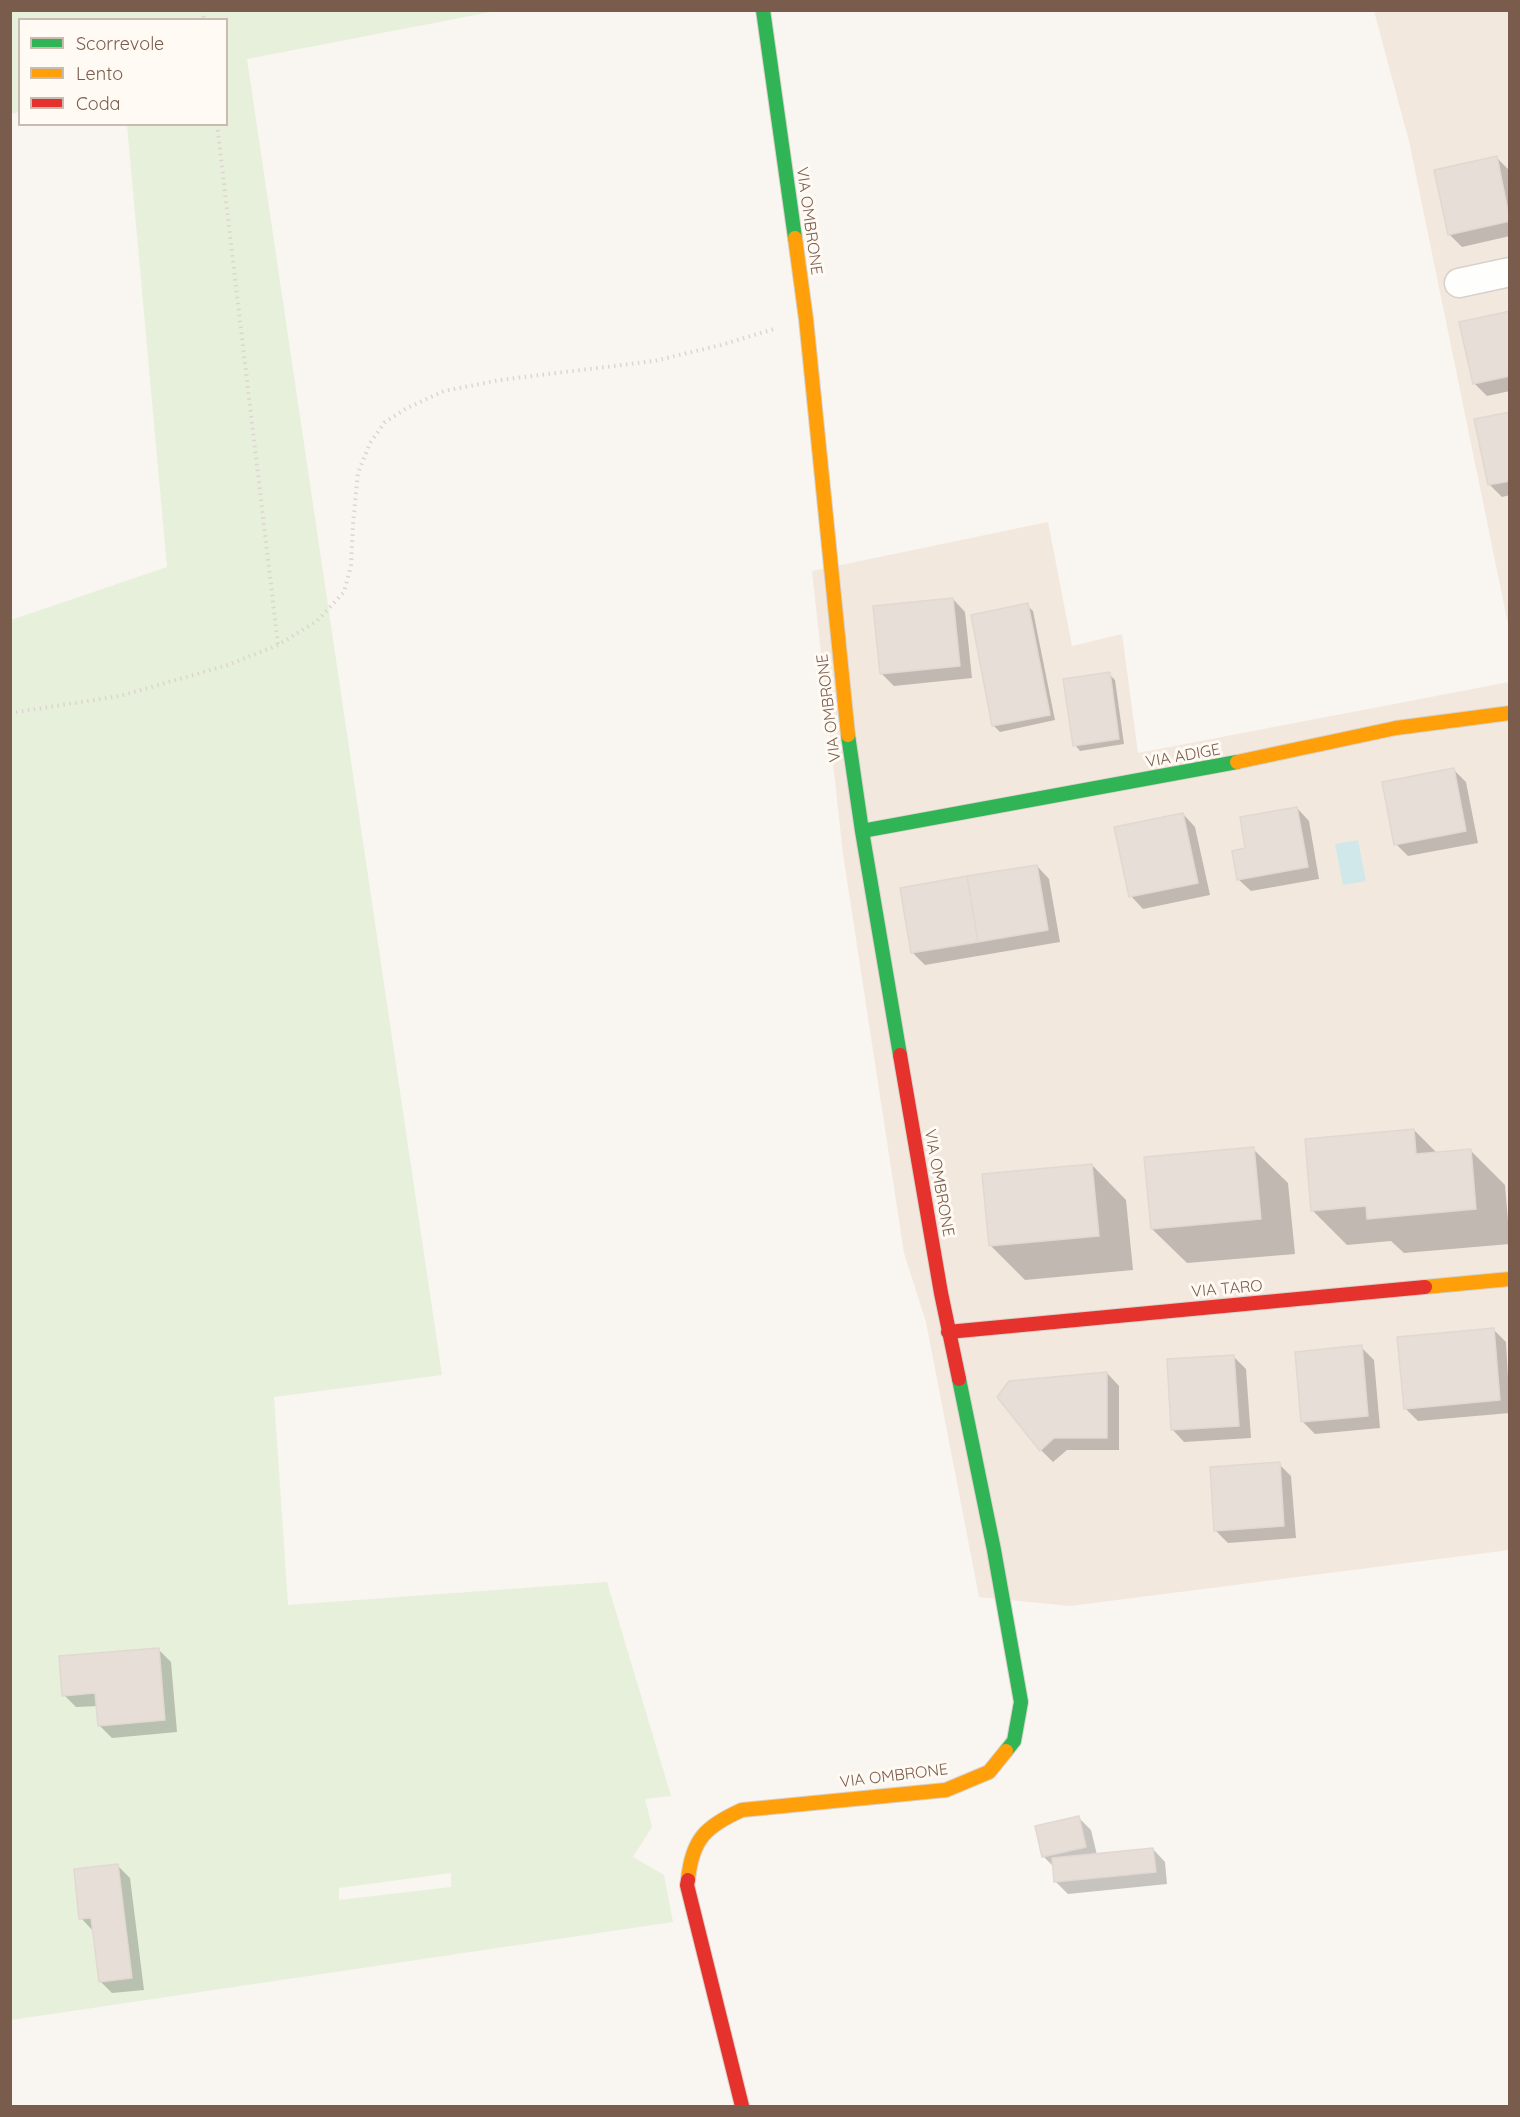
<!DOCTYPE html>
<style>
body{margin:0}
#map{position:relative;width:1520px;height:2117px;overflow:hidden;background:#f9f5f0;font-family:Quicksand,sans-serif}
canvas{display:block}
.frame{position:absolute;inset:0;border:12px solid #7a5c4d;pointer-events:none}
.legend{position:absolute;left:18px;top:18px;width:210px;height:108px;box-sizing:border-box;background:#fffaf3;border:2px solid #cabbb1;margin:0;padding:8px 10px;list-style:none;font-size:18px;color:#7a5c4d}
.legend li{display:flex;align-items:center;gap:12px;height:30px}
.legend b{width:30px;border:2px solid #cabbb1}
</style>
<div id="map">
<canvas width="1520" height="2117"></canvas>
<div class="frame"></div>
<ul class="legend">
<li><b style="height:8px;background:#30b455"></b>Scorrevole</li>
<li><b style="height:8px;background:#ff9f0a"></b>Lento</li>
<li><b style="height:8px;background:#e5322d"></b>Coda</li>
</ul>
</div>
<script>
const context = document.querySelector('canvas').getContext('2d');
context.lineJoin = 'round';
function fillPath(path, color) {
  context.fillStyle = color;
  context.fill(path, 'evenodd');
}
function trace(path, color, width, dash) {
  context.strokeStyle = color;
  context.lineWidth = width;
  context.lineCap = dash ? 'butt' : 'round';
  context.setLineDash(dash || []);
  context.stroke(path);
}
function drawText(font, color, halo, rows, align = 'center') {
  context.font = font + ' Quicksand,sans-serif';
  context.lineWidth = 6;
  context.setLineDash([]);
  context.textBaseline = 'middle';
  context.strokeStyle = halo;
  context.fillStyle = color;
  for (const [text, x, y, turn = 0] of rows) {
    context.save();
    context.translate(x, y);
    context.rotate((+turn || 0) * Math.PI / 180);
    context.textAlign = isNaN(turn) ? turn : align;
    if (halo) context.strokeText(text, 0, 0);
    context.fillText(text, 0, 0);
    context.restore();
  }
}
const residential = new Path2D(`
 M 1374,11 L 1509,11 L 1509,629 L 1409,141 Z
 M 1048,522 L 1072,646 L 1122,634 L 1138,753 L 1509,682 L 1509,1550 L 1070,1606 L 979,1597 L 926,1322 L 904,1253 L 843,854 L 812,571 Z`);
const green = new Path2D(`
 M 11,11 L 496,11 L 247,59 L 442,1375 L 274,1397 L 288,1605 L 607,1582 L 671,1796 L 645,1799 L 652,1827 L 633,1857 L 664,1875 L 673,1922 L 11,2020 L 11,620 L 167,567 L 127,125 L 226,124 L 226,20 L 20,20 L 19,112 L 11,114 ZM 159,1648 L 165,1720 L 95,1693 L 62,1695 L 59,1656 ZM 118,1864 L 132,1978 L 99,1981 L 91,1918 L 79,1919 L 74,1870 ZM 451,1873 L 451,1887 L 339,1900 L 339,1888 Z`);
const water = new Path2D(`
 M 1358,840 L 1366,881 L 1343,885 L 1335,844 Z`);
const shadow = new Path2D(`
 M 1496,157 L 1509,170 L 1510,174 L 1510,236 L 1462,247 L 1449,234 Z
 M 1510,312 L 1510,391 L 1487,396 L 1474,383 Z
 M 1510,413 L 1510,495 L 1502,497 L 1490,485 Z
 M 953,599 L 965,612 L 972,678 L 894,686 L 881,673 Z
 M 1027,605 L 1033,611 L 1055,720 L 1000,732 L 994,726 L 972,616 Z
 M 1109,674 L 1115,680 L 1124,744 L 1080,751 L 1075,745 Z
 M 1453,769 L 1466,782 L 1478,843 L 1408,856 L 1396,844 Z
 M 1297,808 L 1309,821 L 1319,879 L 1251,891 L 1238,879 L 1247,850 Z
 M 1183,814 L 1195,827 L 1210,895 L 1143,909 L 1131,896 Z
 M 1037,866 L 1049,879 L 1060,942 L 925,965 L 912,952 Z
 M 1414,1130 L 1437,1153 L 1470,1150 L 1505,1185 L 1510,1244 L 1404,1253 L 1391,1241 L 1347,1245 L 1312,1210 Z
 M 1253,1149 L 1288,1183 L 1295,1254 L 1187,1263 L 1152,1229 Z
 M 1092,1165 L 1126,1200 L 1133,1270 L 1025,1280 L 990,1245 Z
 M 1493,1329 L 1506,1342 L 1510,1413 L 1418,1421 L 1405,1408 Z
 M 1361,1347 L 1374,1360 L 1380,1428 L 1315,1434 L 1303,1422 Z
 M 1234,1357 L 1246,1369 L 1251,1438 L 1184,1442 L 1172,1429 Z
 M 1107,1373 L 1119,1386 L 1119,1450 L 1067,1450 L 1053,1462 L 1041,1450 Z
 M 1279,1464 L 1291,1476 L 1296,1538 L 1228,1543 L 1215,1530 Z
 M 159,1650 L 171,1662 L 177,1732 L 112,1738 L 99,1725 L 98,1706 L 76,1707 L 64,1695 Z
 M 1079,1818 L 1091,1830 L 1097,1855 L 1153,1849 L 1165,1862 L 1167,1884 L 1068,1894 L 1056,1882 L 1055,1868 L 1043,1856 Z
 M 118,1866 L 130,1878 L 144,1990 L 112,1993 L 100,1981 L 94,1932 L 81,1918 Z`);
const building = new Path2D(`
 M 1497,156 L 1510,221 L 1448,235 L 1434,170 Z
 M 1510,311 L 1510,376 L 1473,384 L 1459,322 Z
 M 1510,412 L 1510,481 L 1488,485 L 1474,419 Z
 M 953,598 L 960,666 L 880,674 L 873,606 Z
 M 1028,603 L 1050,715 L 992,726 L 971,615 Z
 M 1110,672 L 1119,739 L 1073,746 L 1063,679 Z
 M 1454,768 L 1466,831 L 1394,845 L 1382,782 Z
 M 1297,807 L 1308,867 L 1237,880 L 1232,851 L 1245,848 L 1240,817 Z
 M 1183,813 L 1198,883 L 1129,897 L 1114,827 Z
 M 1037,865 L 1048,930 L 978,942 L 967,876 Z
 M 967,876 L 978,942 L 911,953 L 900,888 Z
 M 1414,1129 L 1416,1154 L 1471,1149 L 1476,1209 L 1367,1219 L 1366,1206 L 1311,1211 L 1305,1139 Z
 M 1254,1147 L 1261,1219 L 1151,1229 L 1144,1157 Z
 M 1092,1164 L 1099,1236 L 989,1246 L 982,1174 Z
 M 1494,1328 L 1500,1400 L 1404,1409 L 1397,1337 Z
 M 1362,1345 L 1368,1416 L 1301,1422 L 1295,1352 Z
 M 1234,1355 L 1239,1426 L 1171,1430 L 1167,1359 Z
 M 1107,1372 L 1107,1438 L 1054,1438 L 1040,1451 L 997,1397 L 1009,1381 Z
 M 1280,1462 L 1284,1526 L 1214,1531 L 1210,1467 Z
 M 159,1648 L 165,1720 L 98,1726 L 95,1693 L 62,1696 L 59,1656 Z
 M 1079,1816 L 1086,1847 L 1042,1857 L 1035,1826 Z
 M 1153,1848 L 1156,1872 L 1054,1882 L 1052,1858 Z
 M 118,1864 L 132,1978 L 99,1982 L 91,1918 L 79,1919 L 74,1869 Z`);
const path = new Path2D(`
 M 203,10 L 204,20
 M 217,124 L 278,645
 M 10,713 L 120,696 L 228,665 L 278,645 L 317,621 L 344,592 L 351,566 L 353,524 L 358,473 L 370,443 L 385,422 L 407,408 L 444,391 L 500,380 L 654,361 L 721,345 L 774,329`);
const street = new Path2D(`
 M 1459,283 L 1510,272`);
const fast = new Path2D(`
 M 763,10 L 795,238
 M 848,735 L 862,831 L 900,1055
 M 862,831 L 1237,762
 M 959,1379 L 994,1550 L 1021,1702 L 1014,1741 L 1006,1751`);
const slow = new Path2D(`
 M 795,238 L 806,319 L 848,735
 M 1237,762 L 1396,728 L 1510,713
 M 1425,1287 L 1510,1279
 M 688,1880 C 692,1839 706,1826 742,1810 L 946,1790 L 989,1772 L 1006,1751`);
const jam = new Path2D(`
 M 900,1055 L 941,1293 L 959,1379
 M 948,1332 L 1425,1287
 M 688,1880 L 687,1885 L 742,2106`);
const streetNames = [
 ["VIA OMBRONE",809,221,82],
 ["VIA OMBRONE",829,708,-97],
 ["VIA ADIGE",1183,756,-10],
 ["VIA OMBRONE",939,1183,80],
 ["VIA TARO",1227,1289,-5],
 ["VIA OMBRONE",894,1776,-7]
];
fillPath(residential, '#f2e8de');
fillPath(green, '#e7f0db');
fillPath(water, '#d0e8ea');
fillPath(shadow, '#0003');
fillPath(building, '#e6ded7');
trace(building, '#e2d8d2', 1.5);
trace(street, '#d7d1cb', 31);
trace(fast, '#d9d2cb', 16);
trace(slow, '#d9d2cb', 16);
trace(jam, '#d9d2cb', 16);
trace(path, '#dcd5d0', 4, [1.5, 4.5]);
trace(street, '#fefefd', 28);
trace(fast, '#30b455', 14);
trace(slow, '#ff9f0a', 14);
trace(jam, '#e5322d', 14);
drawText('16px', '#7a5c4d', '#fffaf3', streetNames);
</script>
